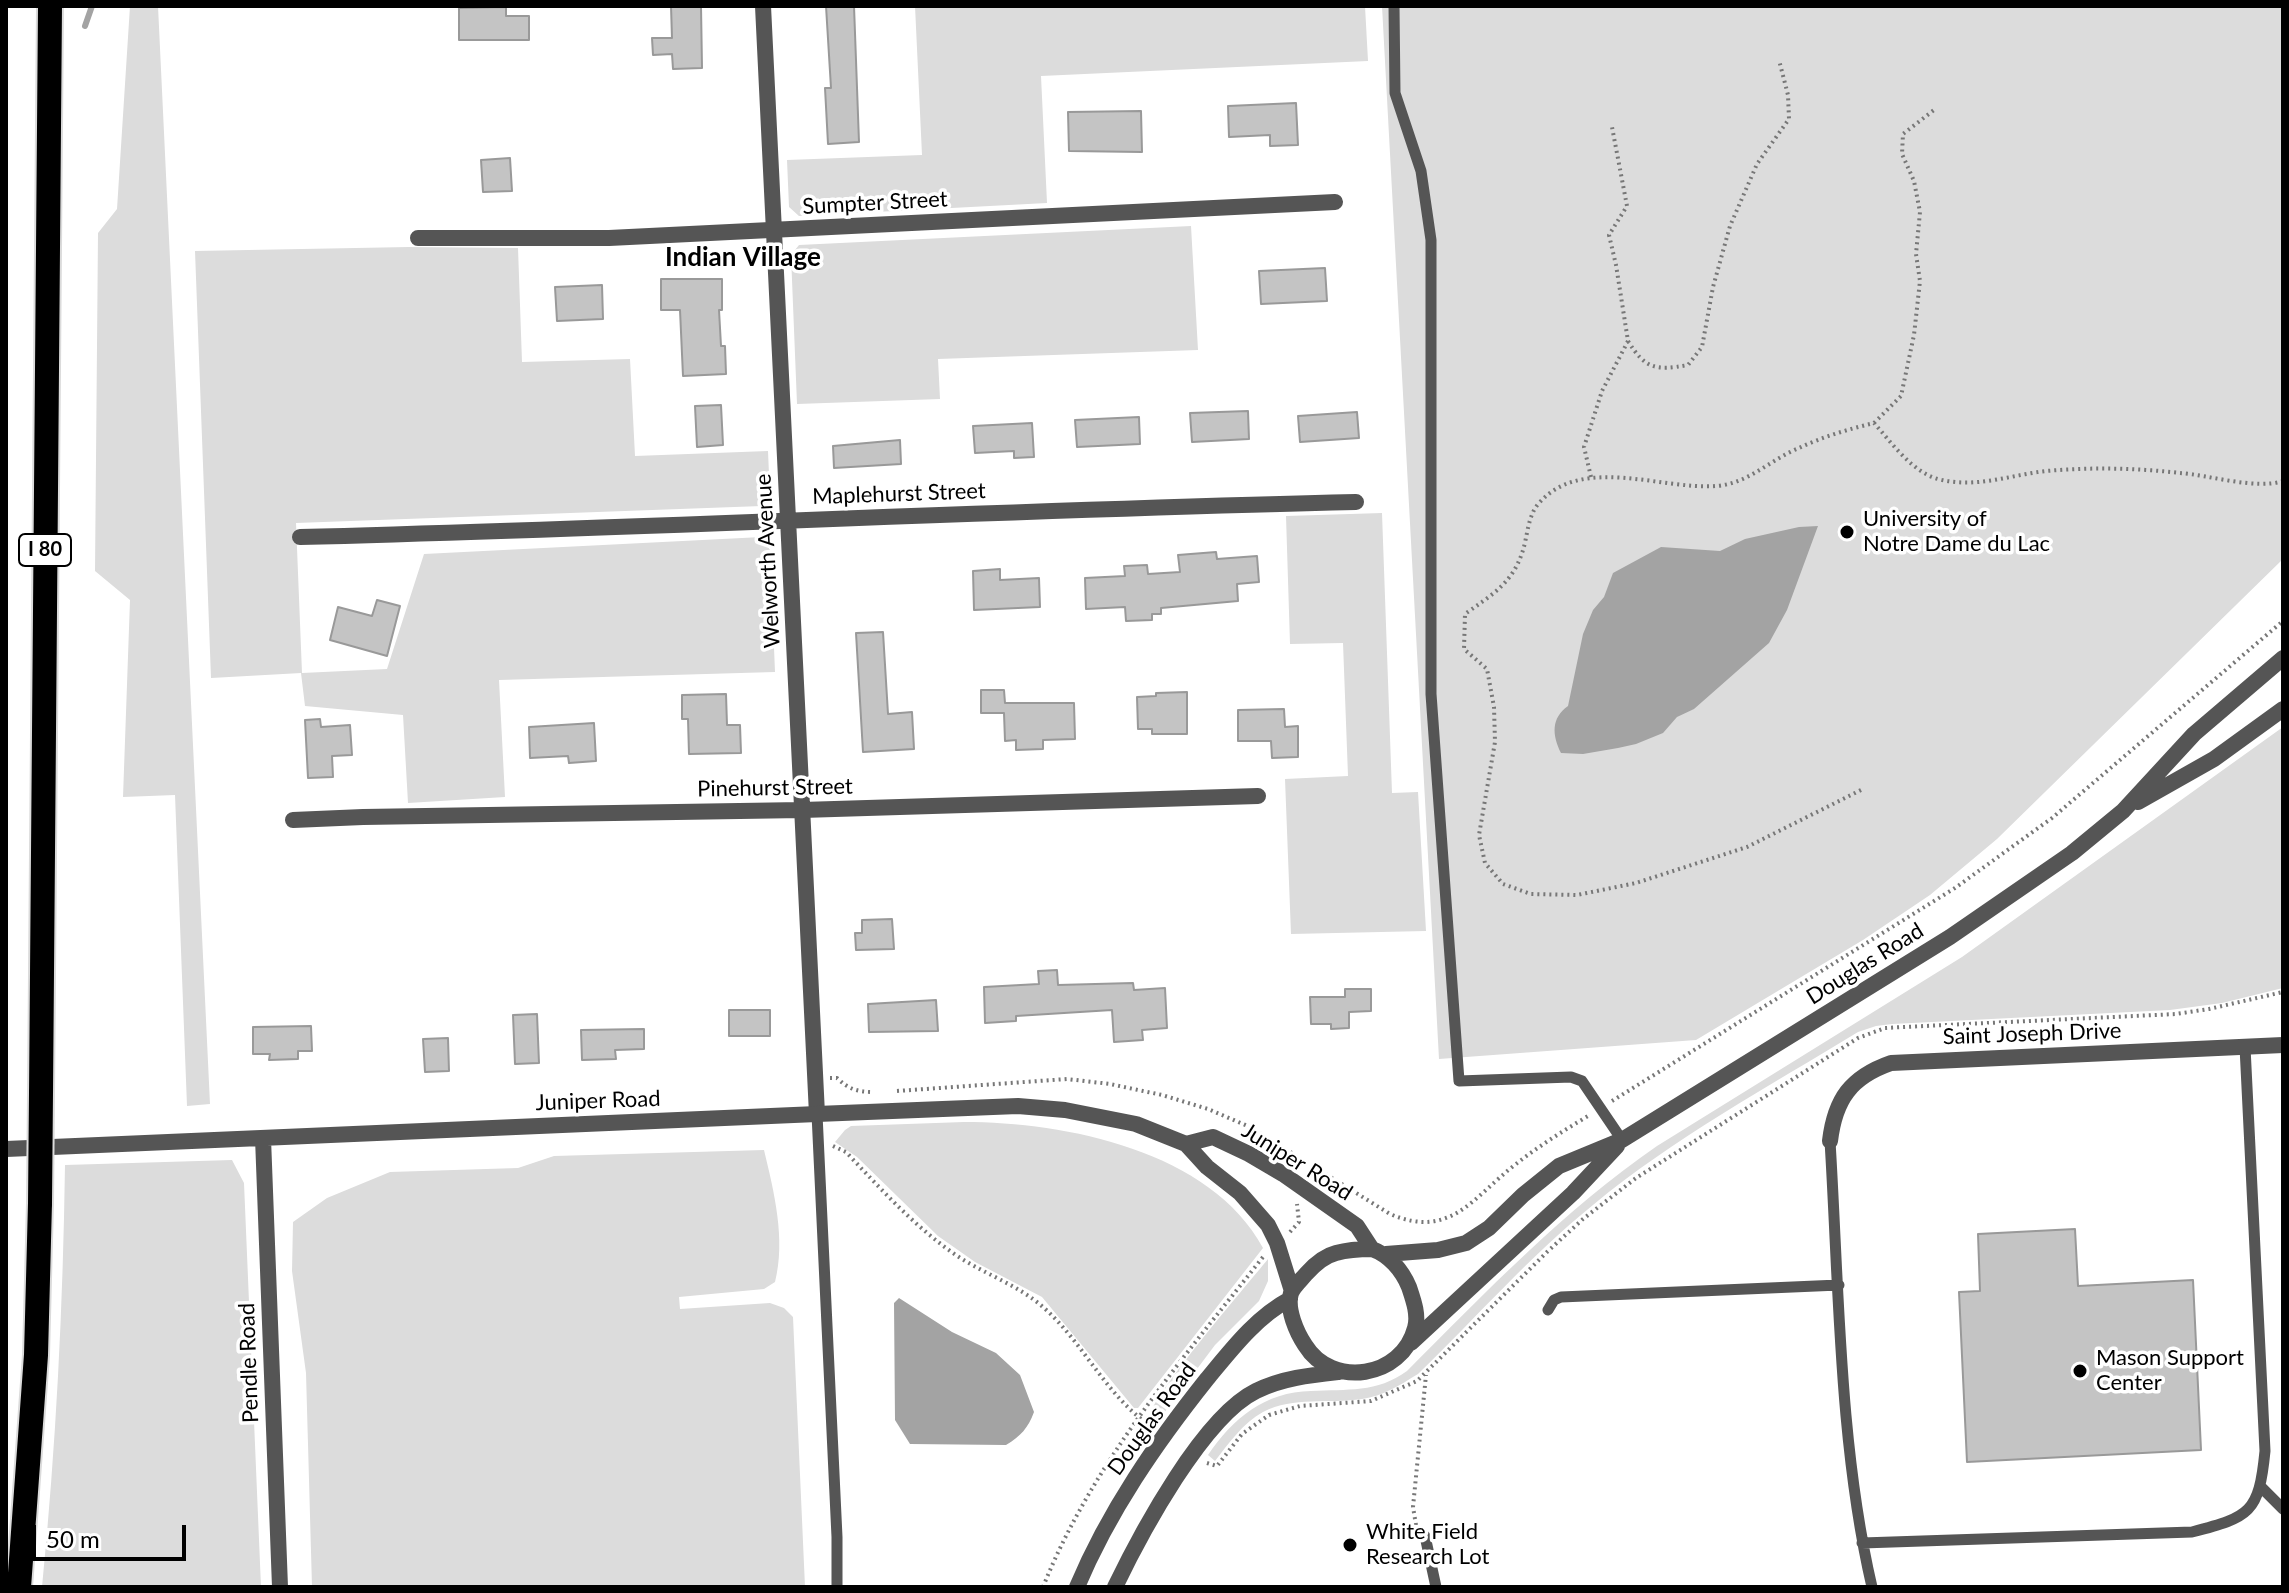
<!DOCTYPE html>
<style>
body{margin:0}
#map{position:relative;width:2289px;height:1593px;overflow:hidden;background:#fff;font-family:Lato,sans-serif}
canvas{display:block}
.frame{position:absolute;inset:0;border:8px solid #000;pointer-events:none}
.scale{position:absolute;left:32px;top:1525px;width:154px;height:36px;box-sizing:border-box;border:4px solid #000;border-top:0;padding-left:10px;font-size:24px;line-height:28px;white-space:nowrap;color:#000;-webkit-text-stroke:6px #fff;paint-order:stroke}
</style>
<div id="map">
<canvas width="2289" height="1593"></canvas>
<div class="frame"></div>
<div class="scale">50 m</div>
</div>
<script>
const context = document.querySelector('canvas').getContext('2d');
context.lineJoin = 'round';
function fillPath(path, color) {
  context.fillStyle = color;
  context.fill(path, 'evenodd');
}
function trace(path, color, width, dash) {
  context.strokeStyle = color;
  context.lineWidth = width;
  context.lineCap = dash ? 'butt' : 'round';
  context.setLineDash(dash || []);
  context.stroke(path);
}
function drawText(font, color, halo, rows, align = 'center') {
  context.font = font + ' Lato,sans-serif';
  context.lineWidth = 7;
  context.setLineDash([]);
  context.textBaseline = 'middle';
  context.strokeStyle = halo;
  context.fillStyle = color;
  for (const [text, x, y, turn = 0] of rows) {
    context.save();
    context.translate(x, y);
    context.rotate((+turn || 0) * Math.PI / 180);
    context.textAlign = isNaN(turn) ? turn : align;
    if (halo) context.strokeText(text, 0, 0);
    context.fillText(text, 0, 0);
    context.restore();
  }
}
const green = new Path2D(`
 M 130,6 L 158,6 L 210,1104 L 187,1106 L 175,795 L 123,797 L 130,600 L 95,571 L 98,233 L 117,209 Z
 M 915,6 L 1365,6 L 1368,61 L 1041,76 L 1047,203 L 799,216 L 789,207 L 787,160 L 922,155 Z
 M 1382,6 L 2283,6 L 2283,559 L 1997,839 L 1930,895 L 1863,940 L 1696,1040 L 1439,1059 Z
 M 1191,226 L 1198,350 L 938,359 L 940,399 L 797,404 L 791,255 L 799,245 Z
 M 409,247 L 518,248 L 522,362 L 630,359 L 635,456 L 768,451 L 770,498 L 762,506 L 296,523 L 302,673 L 387,669 L 424,554 L 762,537 L 770,550 L 775,672 L 499,680 L 505,797 L 408,803 L 403,715 L 305,706 L 301,673 L 211,678 L 195,251 Z
 M 1382,513 L 1392,793 L 1418,792 L 1426,931 L 1291,934 L 1285,779 L 1348,776 L 1343,643 L 1290,644 L 1286,516 Z
 M 2283,727 L 2283,988 L 2222,1003 L 2170,1010 L 1892,1024 L 1876,1026 L 1858,1032 C 1768,1087 1674,1138 1593,1205 C 1530,1256 1476,1318 1418,1374 C 1400,1385 1383,1396 1362,1399 C 1328,1404 1294,1396 1263,1412 C 1243,1423 1229,1443 1215,1461 L 1208,1455 C 1233,1418 1265,1392 1311,1391 C 1347,1389 1377,1393 1407,1371 C 1488,1290 1562,1212 1657,1146 L 1962,957 Z
 M 964,1122 C 1066,1122 1211,1151 1263,1248 L 1138,1408 L 1134,1408 L 1042,1297 L 975,1262 L 938,1236 L 857,1157 L 835,1142 L 845,1130 L 851,1126 Z
 M 764,1150 C 774,1192 786,1239 775,1282 L 764,1289 L 679,1297 L 680,1309 L 770,1303 L 784,1308 L 793,1317 L 805,1587 L 312,1587 L 306,1373 L 292,1271 L 293,1222 L 327,1198 L 390,1172 L 518,1168 L 554,1156 Z
 M 232,1160 L 244,1183 L 261,1587 L 42,1587 C 56,1446 63,1307 65,1165 Z
 M 1268,1259 L 1268,1281 L 1259,1301 L 1215,1345 L 1155,1425 L 1148,1420 C 1150,1397 1247,1285 1268,1259 Z`);
const water = new Path2D(`
 M 1818,526 L 1787,610 L 1769,643 L 1694,709 L 1677,717 L 1663,733 L 1636,744 L 1618,748 L 1583,754 L 1561,753 C 1552,735 1551,718 1568,706 L 1583,634 L 1593,610 L 1604,597 L 1613,573 L 1661,547 L 1720,551 L 1745,539 L 1799,527 Z
 M 899,1298 L 952,1332 L 996,1353 L 1020,1375 L 1034,1412 C 1028,1428 1021,1436 1006,1445 L 910,1444 L 895,1420 L 894,1303 Z`);
const stream = new Path2D(`
 M 85,26 L 92,6`);
const building = new Path2D(`
 M 671,6 L 701,6 L 702,68 L 673,69 L 672,54 L 653,55 L 652,38 L 672,38 Z
 M 826,6 L 854,6 L 859,142 L 828,144 L 825,88 L 831,88 Z
 M 506,7 L 506,16 L 529,16 L 529,40 L 459,40 L 459,8 Z
 M 1296,103 L 1298,145 L 1270,146 L 1270,135 L 1229,137 L 1228,106 Z
 M 1141,111 L 1142,152 L 1069,151 L 1068,112 Z
 M 510,158 L 512,191 L 483,192 L 481,160 Z
 M 1325,268 L 1327,301 L 1261,304 L 1259,271 Z
 M 661,279 L 722,279 L 722,310 L 719,310 L 721,346 L 725,346 L 726,374 L 683,376 L 680,310 L 661,310 Z
 M 602,285 L 603,319 L 557,321 L 555,287 Z
 M 721,405 L 723,445 L 697,447 L 695,406 Z
 M 1248,411 L 1249,439 L 1192,442 L 1190,413 Z
 M 1357,412 L 1359,438 L 1300,442 L 1298,416 Z
 M 1139,417 L 1140,444 L 1077,447 L 1075,420 Z
 M 1032,423 L 1034,457 L 1014,458 L 1014,451 L 975,453 L 973,426 Z
 M 900,440 L 901,464 L 834,468 L 833,446 Z
 M 1216,552 L 1217,559 L 1257,556 L 1259,582 L 1237,584 L 1238,601 L 1161,608 L 1161,614 L 1152,614 L 1152,620 L 1126,621 L 1125,607 L 1086,609 L 1085,578 L 1125,576 L 1124,566 L 1147,565 L 1148,574 L 1180,572 L 1178,555 Z
 M 1000,569 L 1000,580 L 1039,578 L 1040,607 L 974,610 L 973,571 Z
 M 377,600 L 400,606 L 387,656 L 330,640 L 338,607 L 372,616 Z
 M 883,632 L 888,714 L 912,712 L 914,749 L 863,752 L 856,633 Z
 M 981,690 L 1004,690 L 1005,703 L 1074,703 L 1075,739 L 1043,740 L 1043,749 L 1016,750 L 1016,740 L 1005,741 L 1004,713 L 981,713 Z
 M 1187,692 L 1187,734 L 1152,734 L 1152,729 L 1138,729 L 1137,697 L 1156,696 L 1156,693 Z
 M 726,694 L 727,725 L 740,725 L 741,753 L 689,754 L 688,719 L 682,719 L 682,695 Z
 M 1284,709 L 1285,727 L 1298,726 L 1298,757 L 1272,758 L 1271,741 L 1238,741 L 1238,710 Z
 M 320,719 L 321,727 L 350,725 L 352,755 L 332,756 L 333,777 L 308,778 L 305,720 Z
 M 594,723 L 596,761 L 569,763 L 568,756 L 530,758 L 529,727 Z
 M 892,919 L 894,949 L 856,950 L 855,933 L 862,933 L 862,920 Z
 M 1057,970 L 1058,985 L 1133,983 L 1134,990 L 1165,988 L 1167,1028 L 1142,1030 L 1143,1040 L 1114,1042 L 1112,1010 L 1016,1016 L 1016,1021 L 985,1023 L 984,987 L 1039,984 L 1038,971 Z
 M 1345,989 L 1371,989 L 1371,1011 L 1349,1012 L 1349,1028 L 1331,1029 L 1331,1024 L 1311,1024 L 1310,997 L 1345,997 Z
 M 936,1000 L 938,1031 L 869,1032 L 868,1004 Z
 M 729,1010 L 770,1010 L 770,1036 L 729,1036 Z
 M 537,1014 L 539,1063 L 515,1064 L 513,1015 Z
 M 311,1026 L 312,1051 L 298,1051 L 298,1059 L 269,1060 L 270,1054 L 253,1054 L 253,1027 Z
 M 644,1029 L 644,1049 L 615,1050 L 616,1059 L 582,1060 L 581,1030 Z
 M 448,1038 L 449,1071 L 425,1072 L 423,1039 Z
 M 2075,1229 L 2078,1286 L 2193,1280 L 2201,1450 L 1967,1462 L 1959,1292 L 1980,1291 L 1978,1234 Z`);
const path = new Path2D(`
 M 1628,341 C 1645,369 1656,371 1688,365 L 1702,347 L 1713,287 L 1730,226 L 1757,164 L 1789,119 L 1788,95 L 1779,60
 M 1874,423 L 1901,396 L 1914,335 L 1920,281 L 1916,254 L 1920,212 L 1914,181 L 1902,154 L 1903,134 L 1934,110
 M 1591,477 L 1584,447 L 1602,391 L 1628,341 L 1616,265 L 1609,235 L 1627,206 L 1612,127
 M 1861,790 L 1747,847 L 1636,883 L 1577,895 L 1531,894 L 1503,884 L 1485,863 L 1479,835 L 1495,742 L 1494,707 L 1487,669 L 1464,649 L 1465,614 C 1490,596 1512,584 1522,553 C 1528,537 1527,515 1540,502 C 1583,455 1662,490 1716,486 C 1748,484 1771,459 1799,448 C 1822,437 1849,429 1874,423 C 1891,442 1912,472 1938,479 C 1975,489 2010,475 2046,471 C 2091,467 2136,468 2180,473 C 2209,475 2256,490 2283,481
 M 830,1078 L 837,1078 C 848,1089 858,1092 873,1092
 M 897,1091 L 1067,1079 L 1110,1084 L 1162,1095 L 1208,1109 L 1250,1127 L 1390,1214 C 1451,1240 1473,1197 1516,1164 C 1539,1146 1563,1131 1588,1116
 M 1612,1101 L 1955,888 L 2052,818 L 2283,621
 M 833,1146 L 846,1152 C 880,1188 913,1225 953,1253 C 981,1273 1017,1284 1043,1307 C 1083,1342 1105,1394 1149,1425
 M 1290,1232 L 1299,1222 L 1297,1204
 M 1207,1463 L 1217,1466 L 1242,1434 L 1269,1415 L 1300,1406 L 1371,1401 L 1417,1381 L 1547,1252 L 1583,1219 L 1636,1178 L 1858,1038 L 1885,1028 L 1904,1027 L 2176,1014 L 2209,1009 L 2283,992
 M 1416,1525 L 1413,1507 L 1426,1375
 M 1043,1587 C 1093,1462 1181,1361 1263,1257`);
const service = new Path2D(`
 M 1394,6 L 1395,93 L 1421,171 L 1431,240 L 1431,694 L 1459,1081 L 1571,1077 L 1582,1081 L 1622,1140
 M 817,1114 L 837,1537 L 837,1587
 M 1830,1141 C 1839,1287 1839,1445 1872,1587
 M 1548,1310 L 1554,1300 L 1561,1297 L 1839,1285
 M 2261,1487 L 2283,1509
 M 1425,1536 L 1436,1587
 M 1862,1543 L 2192,1532 C 2250,1517 2259,1513 2265,1451 L 2245,1047`);
const minor = new Path2D(`
 M 763,6 L 817,1114
 M 418,238 L 609,238 L 1335,202
 M 300,537 C 652,528 1004,510 1356,502
 M 293,820 L 363,817 L 802,810 L 1258,796
 M 1830,1141 C 1835,1099 1851,1077 1891,1063 L 2283,1045`);
const tertiary = new Path2D(`
 M 2138,802 L 2214,759 L 2283,709
 M 263,1138 L 280,1587
 M 1186,1144 L 1213,1137 L 1249,1154 L 1283,1174 L 1357,1226 L 1372,1249
 M 6,1149 L 817,1114 L 1018,1106 L 1065,1110 L 1136,1124 L 1186,1144 L 1207,1167 L 1240,1193 L 1268,1225 L 1277,1243 L 1292,1291
 M 1372,1249 C 1389,1255 1402,1270 1409,1287 C 1413,1299 1419,1315 1415,1328 C 1402,1378 1332,1389 1305,1345 C 1297,1333 1286,1309 1291,1293 C 1294,1286 1301,1280 1306,1274 C 1314,1265 1324,1256 1336,1253 C 1347,1250 1360,1249 1372,1249 Z
 M 1386,1254 L 1438,1250 L 1466,1243 L 1489,1228 L 1523,1195 L 1559,1166 L 1622,1140 L 1950,937 L 2072,853 L 2123,811 L 2194,734 L 2283,658
 M 1411,1343 L 1573,1193 L 1617,1146
 M 1077,1587 C 1109,1511 1156,1443 1207,1379 C 1231,1350 1256,1317 1290,1299
 M 1115,1587 C 1141,1533 1203,1417 1256,1391 C 1282,1378 1311,1375 1339,1372`);
const motorway = new Path2D(`
 M 41,1093 L 50,6
 M 19,1587 L 36,1355 L 40,1203`);
const motorwayBridge = new Path2D(`
 M 40,1203 L 41,1093`);
const markers = [
 [1847,532,8,"#000"],
 [2080,1371,8,"#000"],
 [1350,1545,8,"#000"]
];
const shields = [
 [45,550,52]
];
const shieldNames = [
 ["I 80",45,550]
];
const streetNames = [
 ["Sumpter Street",875,203,-3],
 ["Maplehurst Street",899,494,-2],
 ["Welworth Avenue",768,561,-93],
 ["Pinehurst Street",775,788,-1],
 ["Douglas Road",1865,964,-32],
 ["Saint Joseph Drive",2032,1034,-2],
 ["Juniper Road",598,1101,-2],
 ["Juniper Road",1297,1162,32],
 ["Pendle Road",249,1363,-92],
 ["Douglas Road",1152,1419,-54]
];
const poiNames = [
 ["University of",1863,519],
 ["Notre Dame du Lac",1863,544],
 ["Mason Support",2096,1358],
 ["Center",2096,1383],
 ["White Field",1366,1532],
 ["Research Lot",1366,1557]
];
const quarterNames = [
 ["Indian Village",743,258]
];
fillPath(green, '#dcdcdc');
fillPath(water, '#a3a3a3');
trace(stream, '#a3a3a3', 6);
fillPath(building, '#c4c4c4');
trace(building, '#999', 2);
trace(motorway, '#dbdbdb', 28);
trace(path, '#777', 4, [2, 4]);
trace(service, '#555', 11);
trace(minor, '#555', 16);
trace(tertiary, '#555', 16);
trace(motorway, '#000', 24);
trace(motorwayBridge, '#dbdbdb', 28, []);
trace(motorwayBridge, '#000', 24);
for (const [x, y, r, color] of markers) {
  const dot = new Path2D();
  dot.arc(x, y, r, 0, 2 * Math.PI);
  context.fillStyle = color;
  context.fill(dot);
  trace(dot, '#fff', 3);
}
for (const [x, y, w] of shields) {
  const box = new Path2D();
  box.roundRect(x - w / 2, y - 16, w, 32, 6);
  context.fillStyle = '#fff';
  context.fill(box);
  trace(box, '#000', 2);
}
drawText('bold 20px', '#000', null, shieldNames);
drawText('22px', '#000', '#fff', streetNames);
drawText('22px', '#000', '#fff', poiNames, 'left');
drawText('bold 26px', '#000', '#fff', quarterNames);
</script>
